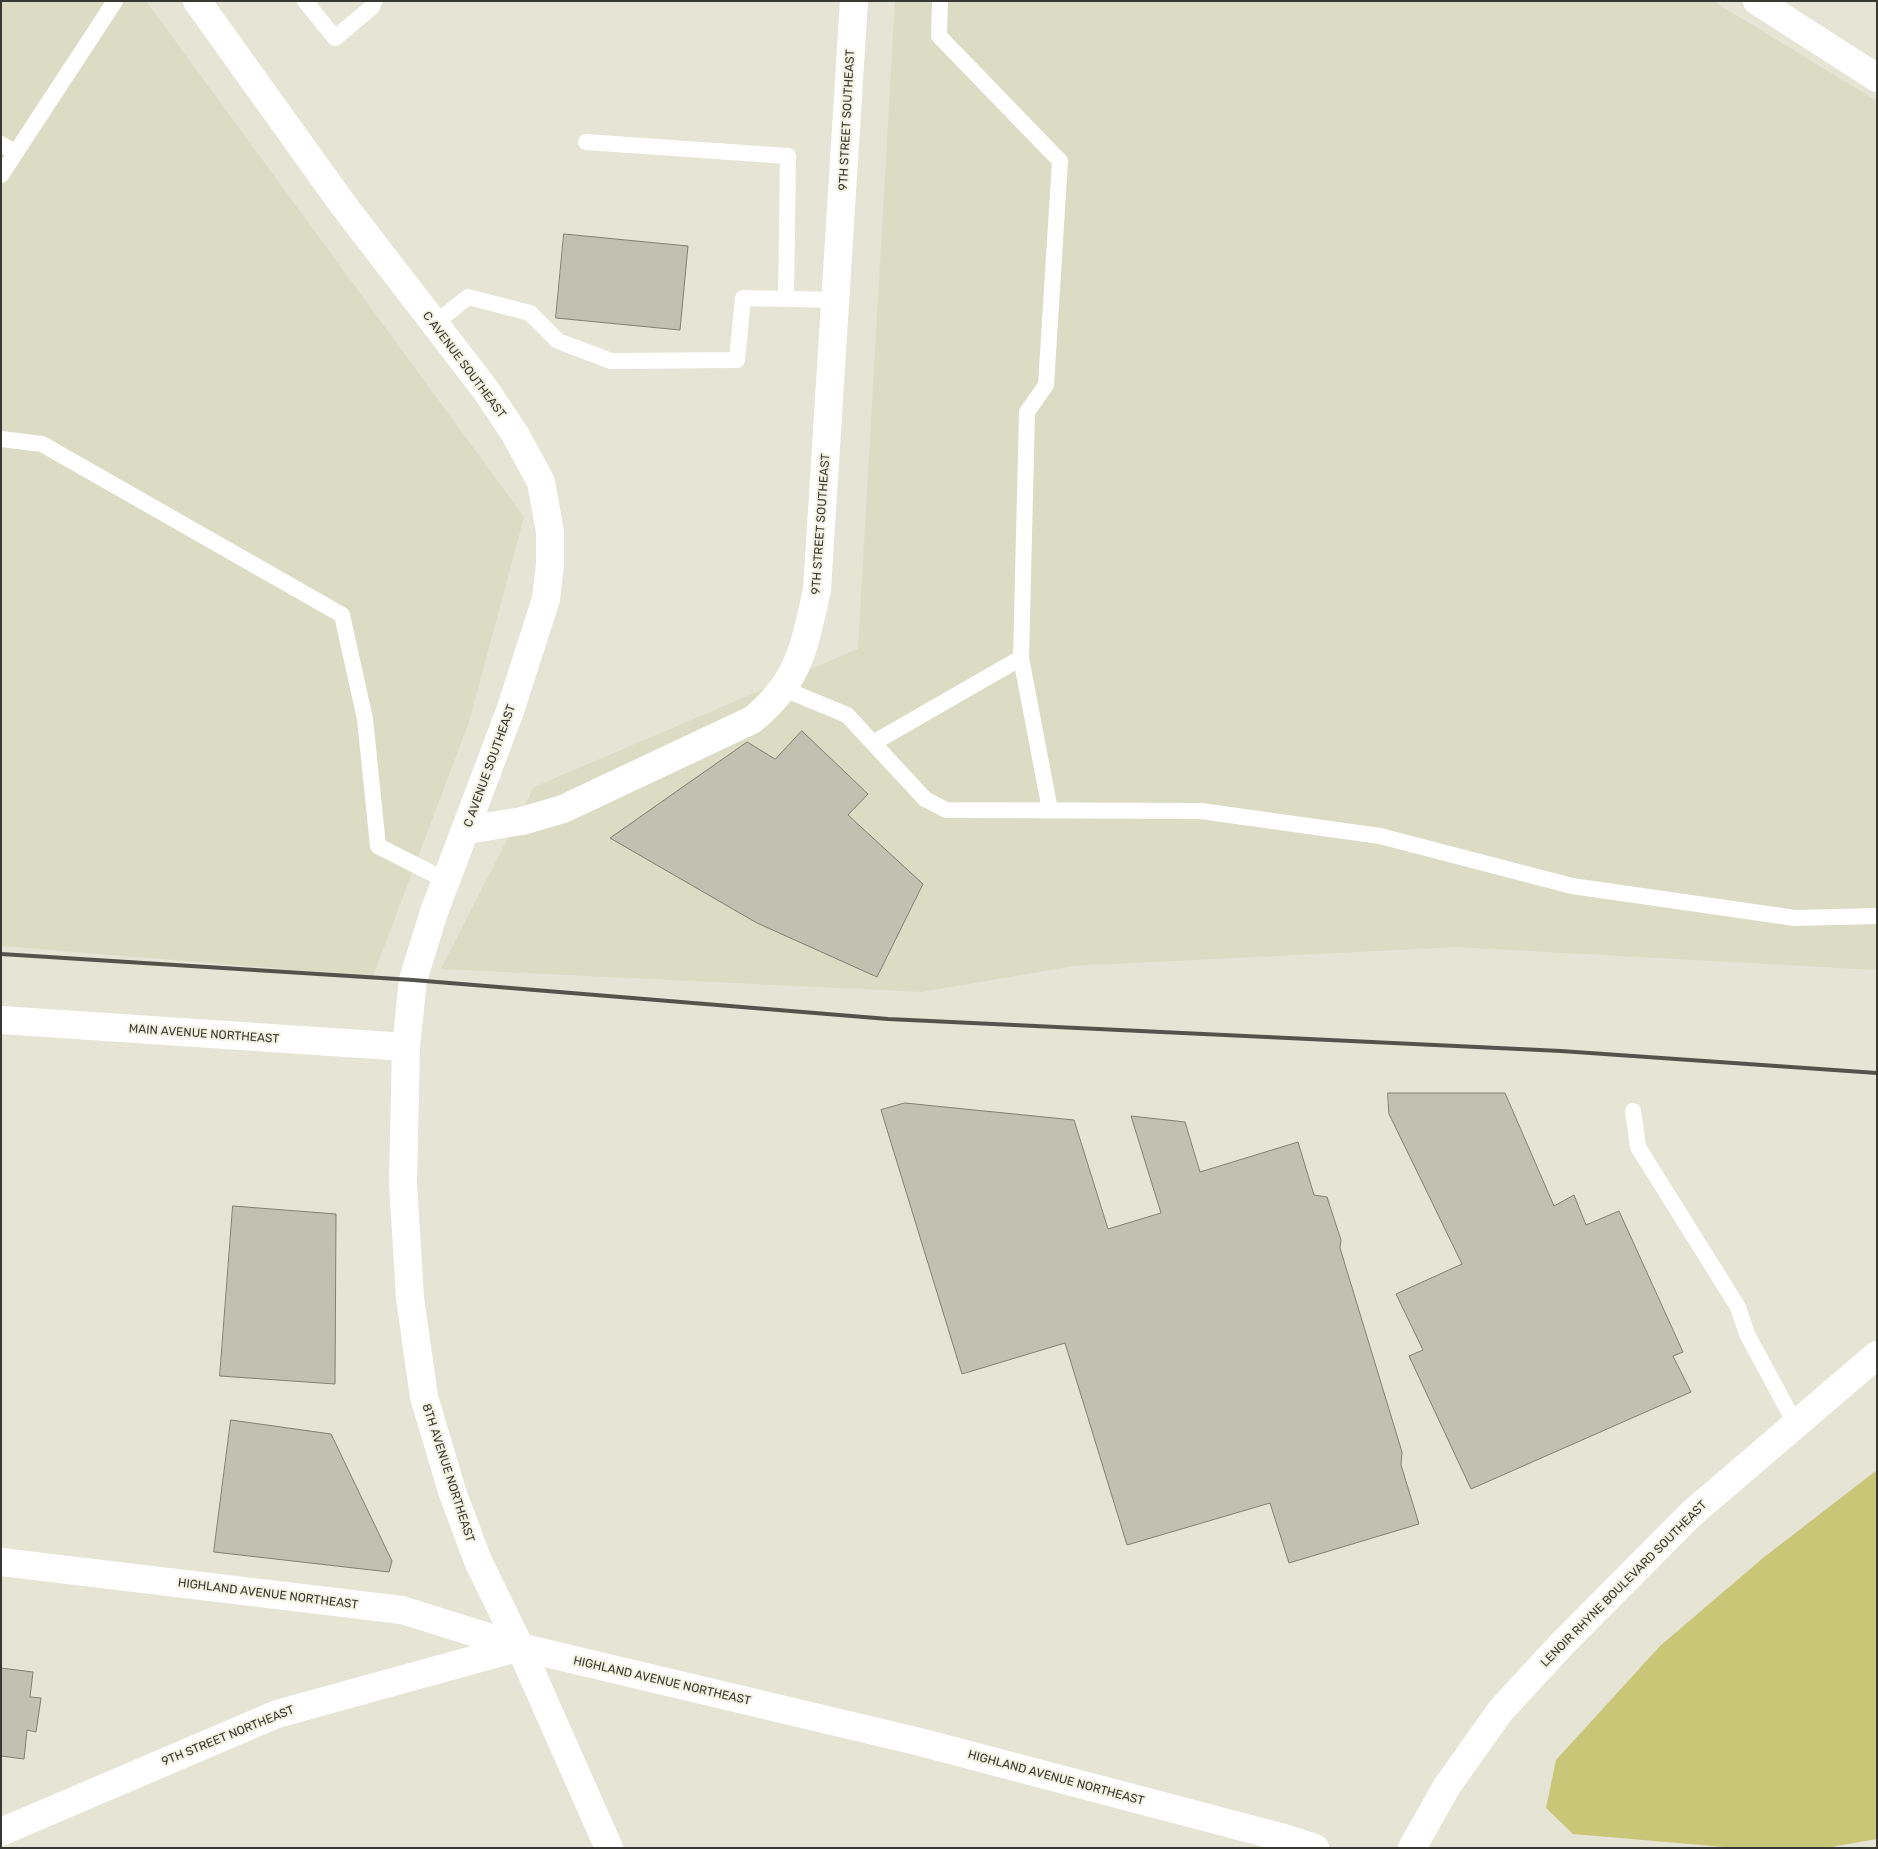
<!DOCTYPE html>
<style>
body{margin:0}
#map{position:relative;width:1878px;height:1849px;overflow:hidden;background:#e5e4d5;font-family:Rubik,sans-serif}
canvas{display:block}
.frame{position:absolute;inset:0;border:2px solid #383832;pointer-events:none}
</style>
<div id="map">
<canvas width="1878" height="1849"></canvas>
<div class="frame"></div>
</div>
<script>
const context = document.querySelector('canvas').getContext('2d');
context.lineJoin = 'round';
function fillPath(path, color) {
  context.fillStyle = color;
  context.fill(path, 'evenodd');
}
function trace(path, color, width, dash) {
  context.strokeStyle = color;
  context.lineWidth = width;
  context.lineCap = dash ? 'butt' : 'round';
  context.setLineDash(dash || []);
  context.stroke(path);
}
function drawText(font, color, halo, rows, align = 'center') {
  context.font = font + ' Rubik,sans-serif';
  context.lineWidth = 4;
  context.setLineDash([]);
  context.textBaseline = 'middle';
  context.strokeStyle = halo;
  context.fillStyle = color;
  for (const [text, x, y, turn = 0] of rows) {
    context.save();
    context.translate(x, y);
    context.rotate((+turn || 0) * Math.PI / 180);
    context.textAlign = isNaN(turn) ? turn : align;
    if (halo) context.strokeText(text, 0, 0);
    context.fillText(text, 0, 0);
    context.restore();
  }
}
const built = new Path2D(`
 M 1,1 L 146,1 L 524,517 L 469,722 L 373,976 L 1,946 Z
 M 895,1 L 1713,1 L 1877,101 L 1877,970 L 1457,947 L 1073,966 L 922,992 L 441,969 L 534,787 L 858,649 Z`);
const green = new Path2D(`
 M 1877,1470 L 1877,1839 L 1825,1848 L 1736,1848 L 1573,1834 L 1546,1808 L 1556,1760 L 1660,1646 L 1763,1558 Z`);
const building = new Path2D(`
 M 564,234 L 688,246 L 680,330 L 556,318 Z
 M 802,731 L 868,794 L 848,815 L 923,884 L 877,977 L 757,923 L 610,838 L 747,742 L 775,759 Z
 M 1388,1093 L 1505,1093 L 1554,1206 L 1574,1195 L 1586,1225 L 1619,1211 L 1683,1352 L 1673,1356 L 1691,1392 L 1471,1489 L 1409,1356 L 1423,1350 L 1396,1294 L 1462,1264 L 1389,1114 Z
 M 905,1103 L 1074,1120 L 1108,1229 L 1161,1213 L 1131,1116 L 1185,1122 L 1200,1172 L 1298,1142 L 1314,1195 L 1327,1197 L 1341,1240 L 1340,1248 L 1402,1452 L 1401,1465 L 1419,1524 L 1289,1563 L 1270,1503 L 1127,1545 L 1065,1343 L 962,1374 L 881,1110 Z
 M 233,1206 L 336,1214 L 335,1384 L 220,1376 Z
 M 231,1420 L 331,1434 L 392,1561 L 389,1572 L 214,1552 Z
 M 1,1668 L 33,1672 L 30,1697 L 41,1698 L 36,1732 L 27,1730 L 24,1759 L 1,1756 Z`);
const service = new Path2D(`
 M 305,1 L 335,38 L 372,7 L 374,1
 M 586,142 L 788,156 L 786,298
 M 1,144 L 16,153
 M 1,175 L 115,1
 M 433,325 L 468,297 L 530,313 L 558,341 L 611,361 L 737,360 L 743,298 L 836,300
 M 1,439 L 42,444 L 342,615 L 365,719 L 378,846 L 447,881
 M 1021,658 L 1050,810
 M 784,689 L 847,715 L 925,799 L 946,810 L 1201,811 L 1380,836 L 1572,886 L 1795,918 L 1877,916
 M 873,743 L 1021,658 L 1027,412 L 1046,385 L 1060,161 L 939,36 L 940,1
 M 1633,1111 L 1638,1147 L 1738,1307 L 1747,1334 L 1796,1425`);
const minor = new Path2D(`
 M 197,1 L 344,206 L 485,389 L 515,434 L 541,482 L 550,532 L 550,565 L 546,599 L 510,711 L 434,912 L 413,980
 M 1757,1 L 1877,78
 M 467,830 L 522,821 L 563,809 L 752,720 C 800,681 804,647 817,590 L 854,1
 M 1,1020 L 406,1047`);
const tertiary = new Path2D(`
 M 413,980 L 406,1047 L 403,1183 L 410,1298 L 424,1397 L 452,1491 L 478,1561 L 520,1647 L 609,1848`);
const secondary = new Path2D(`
 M 1,1562 L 402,1610 L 520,1647 L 920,1742 L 1288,1839 L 1315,1848
 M 1,1832 L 277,1714 L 520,1647
 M 1412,1848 L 1447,1786 L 1501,1710 L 1562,1644 L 1691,1514 L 1877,1355`);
const rail = new Path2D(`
 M 1,954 L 413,980 L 888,1019 L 1561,1051 L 1877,1073`);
const streetNames = [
 ["9TH STREET SOUTHEAST",847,120,-87],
 ["C AVENUE SOUTHEAST",464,365,53],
 ["9TH STREET SOUTHEAST",821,524,-86],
 ["C AVENUE SOUTHEAST",490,766,-70],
 ["MAIN AVENUE NORTHEAST",204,1034,4],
 ["8TH AVENUE NORTHEAST",448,1473,72],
 ["LENOIR RHYNE BOULEVARD SOUTHEAST",1624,1584,-45],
 ["HIGHLAND AVENUE NORTHEAST",268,1594,7],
 ["HIGHLAND AVENUE NORTHEAST",662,1681,13],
 ["9TH STREET NORTHEAST",228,1736,-22],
 ["HIGHLAND AVENUE NORTHEAST",1056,1778,15]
];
fillPath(built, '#dcdbc4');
fillPath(green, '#cac677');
fillPath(building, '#c1c0b1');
trace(building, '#808072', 1);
trace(service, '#fff', 16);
trace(minor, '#fff', 28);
trace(tertiary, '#fff', 28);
trace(secondary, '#fff', 28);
trace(rail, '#53534b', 4);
drawText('12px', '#383832', '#f2f1e2', streetNames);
</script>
